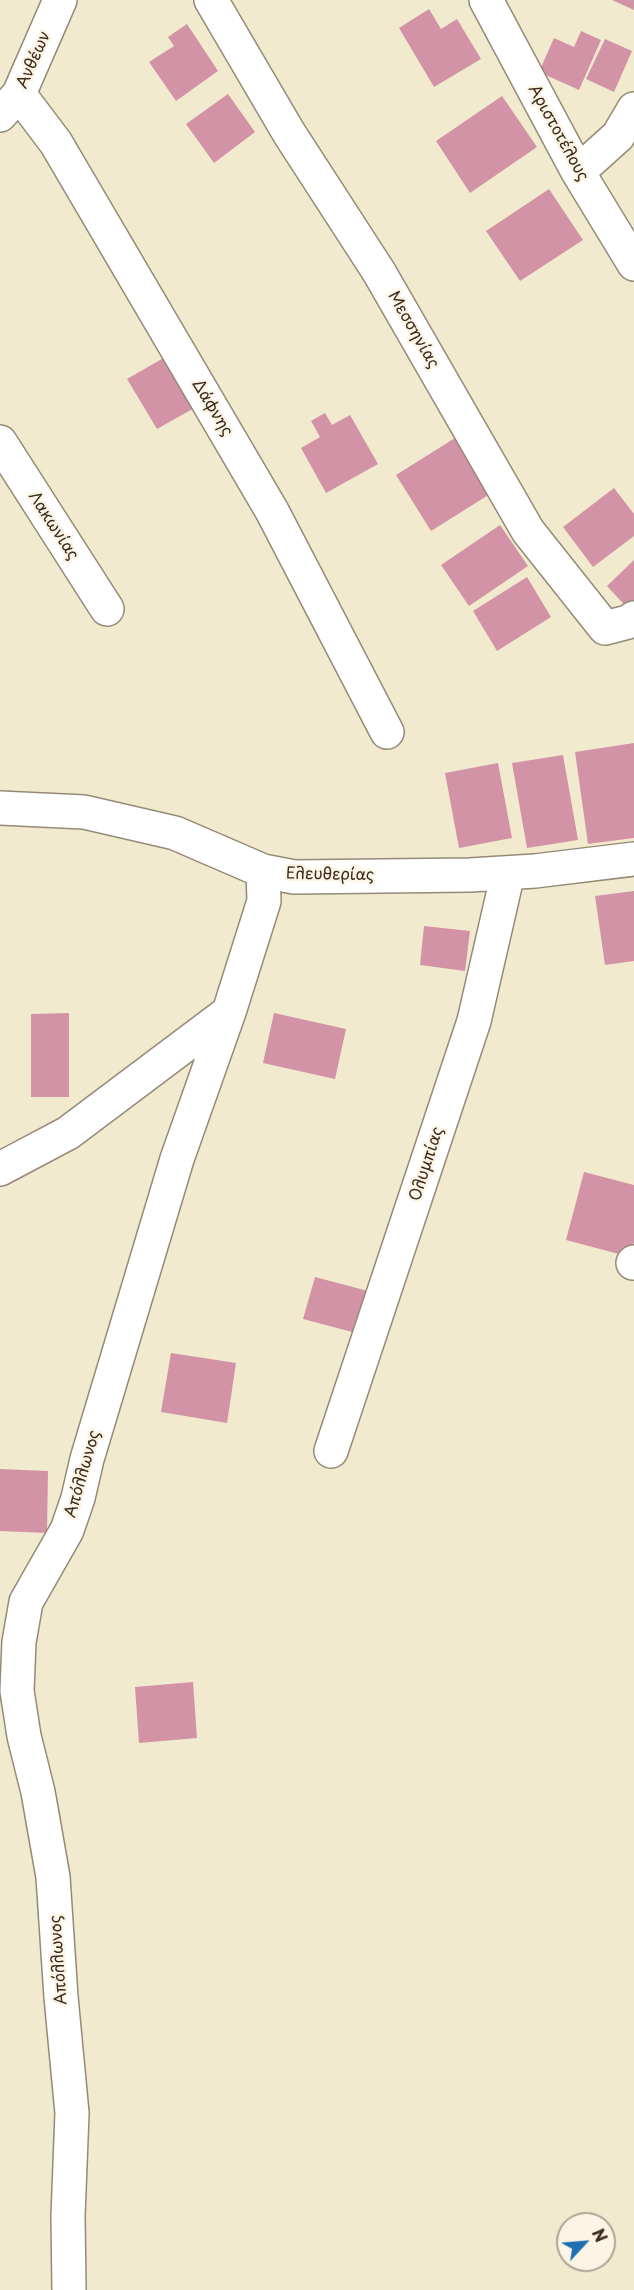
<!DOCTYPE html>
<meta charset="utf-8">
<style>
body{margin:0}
#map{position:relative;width:634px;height:2290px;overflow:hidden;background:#f1eacf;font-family:"Playpen Sans",sans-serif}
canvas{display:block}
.north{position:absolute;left:556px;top:2212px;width:60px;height:60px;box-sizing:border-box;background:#fcf5e5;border:2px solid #afa495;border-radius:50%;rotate:64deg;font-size:16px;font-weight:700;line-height:24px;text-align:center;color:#3b2a1e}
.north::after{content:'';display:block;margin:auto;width:21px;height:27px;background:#1f6fb2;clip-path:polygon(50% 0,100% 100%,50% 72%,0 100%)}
</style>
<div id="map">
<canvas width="634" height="2290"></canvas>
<div class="north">N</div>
</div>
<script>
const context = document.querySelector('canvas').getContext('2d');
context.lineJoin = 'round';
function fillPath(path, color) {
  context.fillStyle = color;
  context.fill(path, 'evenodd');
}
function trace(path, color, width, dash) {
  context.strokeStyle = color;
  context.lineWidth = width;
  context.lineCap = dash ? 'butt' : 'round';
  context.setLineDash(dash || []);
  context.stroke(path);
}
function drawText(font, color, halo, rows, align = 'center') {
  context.font = font + ' "Playpen Sans",sans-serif';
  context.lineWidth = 5;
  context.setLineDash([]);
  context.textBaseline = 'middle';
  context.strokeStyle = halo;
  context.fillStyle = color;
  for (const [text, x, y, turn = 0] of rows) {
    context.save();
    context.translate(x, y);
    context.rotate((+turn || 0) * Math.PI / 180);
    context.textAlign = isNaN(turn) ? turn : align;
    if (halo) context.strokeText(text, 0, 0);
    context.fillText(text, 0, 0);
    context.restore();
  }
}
const building = new Path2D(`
 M 612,0 L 634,0 L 634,10 Z
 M 429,9 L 441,29 L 457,19 L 481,59 L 434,87 L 399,28 Z
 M 187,24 L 218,71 L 176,101 L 149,62 L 174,46 L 168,37 Z
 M 581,31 L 601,40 L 579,90 L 539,72 L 554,38 L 574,47 Z
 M 605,39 L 632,51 L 614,92 L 586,79 Z
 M 228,94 L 255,132 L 214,163 L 186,124 Z
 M 502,96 L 537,147 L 470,193 L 436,141 Z
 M 549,189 L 583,240 L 520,281 L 486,231 Z
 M 167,356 L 196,407 L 157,429 L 127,379 Z
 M 325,413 L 332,425 L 350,415 L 378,464 L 326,493 L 301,448 L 320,437 L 311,421 Z
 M 455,438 L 490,494 L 431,531 L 396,475 Z
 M 614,488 L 634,514 L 634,536 L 593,567 L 563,527 Z
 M 500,525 L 528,566 L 469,606 L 441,565 Z
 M 634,560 L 634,609 L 631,612 L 607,586 Z
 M 527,577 L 551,617 L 497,651 L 473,611 Z
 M 634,743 L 634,838 L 588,844 L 575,752 Z
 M 563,755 L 578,840 L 527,848 L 512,763 Z
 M 498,763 L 512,838 L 459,848 L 445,773 Z
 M 634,891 L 634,961 L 605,965 L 595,896 Z
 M 424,926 L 470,931 L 465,971 L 420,965 Z
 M 69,1013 L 69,1097 L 31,1097 L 31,1014 Z
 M 274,1013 L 346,1029 L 335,1079 L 263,1063 Z
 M 584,1172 L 634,1185 L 634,1242 L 630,1257 L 566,1240 Z
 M 315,1277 L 368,1291 L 356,1333 L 303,1319 Z
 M 171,1353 L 236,1363 L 227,1423 L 161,1412 Z
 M 0,1469 L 48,1471 L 47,1533 L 0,1531 Z
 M 193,1682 L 197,1738 L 139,1743 L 135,1687 Z`);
const street = new Path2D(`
 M 211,0 L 289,133 L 379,272 L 528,531 L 605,628 L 628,622 L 634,618
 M 486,0 L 578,172 L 634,264
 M 19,94 L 56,143 L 272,511 L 387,732
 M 0,115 L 19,94 L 60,0
 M 578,172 L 618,136 L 634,109
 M 0,442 L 107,609
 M 0,808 L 84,812 L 175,833 L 263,871 L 294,877 L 470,875 L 535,871 L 634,859
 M 0,1169 L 68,1133 L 229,1012
 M 633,1263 L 634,1262
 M 331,1451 L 474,1021 L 508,873
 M 69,2290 L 68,2216 L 72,2113 L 61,1997 L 53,1877 L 38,1792 L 24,1736 L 17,1691 L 19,1642 L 26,1602 L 67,1530 L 78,1498 L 87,1459 L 177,1159 L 229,1012 L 264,901 L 263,871`);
const streetNames = [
 ["Ανθέων",34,60,-66],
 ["Αριστοτέλους",558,133,61],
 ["Μεσσηνίας",413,330,60],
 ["Δάφνης",212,408,59],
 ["Λακωνίας",53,526,57],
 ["Ελευθερίας",330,875,1],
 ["Ολυμπίας",427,1164,-72],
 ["Απόλλωνος",83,1474,-74],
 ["Απόλλωνος",59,1960,-94]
];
fillPath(building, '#d393a6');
trace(street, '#968a76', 36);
trace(street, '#fff', 33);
drawText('16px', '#3b2a1e', '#fcf5e5', streetNames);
</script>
